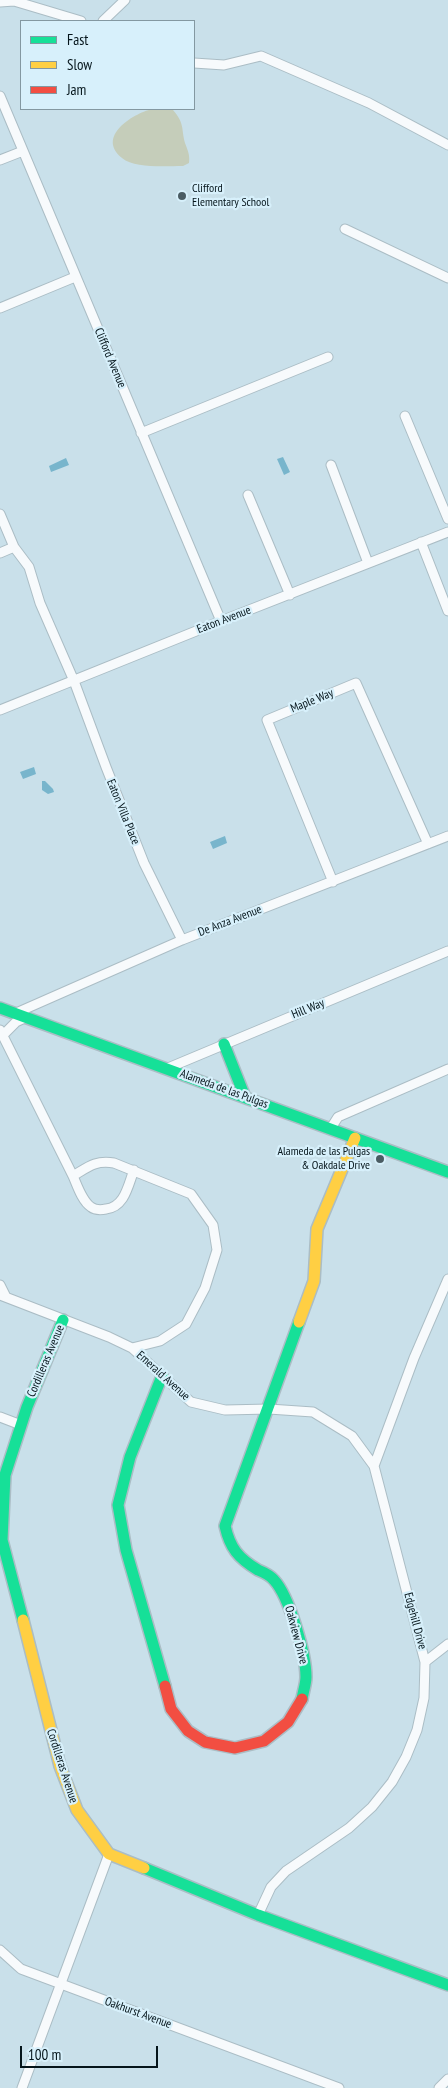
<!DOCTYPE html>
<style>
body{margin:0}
#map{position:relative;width:448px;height:2088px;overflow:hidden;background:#c9e0ea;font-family:"PT Sans Narrow",sans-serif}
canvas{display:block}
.legend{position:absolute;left:20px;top:20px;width:175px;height:90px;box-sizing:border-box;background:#d7f0fb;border:1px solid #8398a1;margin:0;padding:6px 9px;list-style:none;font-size:15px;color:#05151b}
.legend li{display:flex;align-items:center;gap:10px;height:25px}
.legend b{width:25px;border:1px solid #8398a1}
.scale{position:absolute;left:20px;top:2046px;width:138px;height:22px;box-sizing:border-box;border:2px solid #05151b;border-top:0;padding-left:6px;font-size:15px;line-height:18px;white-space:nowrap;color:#05151b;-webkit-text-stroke:4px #d7f0fb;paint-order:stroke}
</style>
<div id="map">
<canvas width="448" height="2088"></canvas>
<ul class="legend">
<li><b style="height:6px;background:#16e098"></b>Fast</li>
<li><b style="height:6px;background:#ffcf43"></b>Slow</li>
<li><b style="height:6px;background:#f24e42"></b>Jam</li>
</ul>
<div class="scale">100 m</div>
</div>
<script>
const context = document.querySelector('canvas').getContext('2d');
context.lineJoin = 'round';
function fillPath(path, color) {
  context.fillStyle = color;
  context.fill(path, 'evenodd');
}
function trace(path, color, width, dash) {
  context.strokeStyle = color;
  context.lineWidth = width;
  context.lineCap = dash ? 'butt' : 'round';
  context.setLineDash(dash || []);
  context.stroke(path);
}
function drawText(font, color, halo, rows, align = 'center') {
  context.font = font + ' "PT Sans Narrow",sans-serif';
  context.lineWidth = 4.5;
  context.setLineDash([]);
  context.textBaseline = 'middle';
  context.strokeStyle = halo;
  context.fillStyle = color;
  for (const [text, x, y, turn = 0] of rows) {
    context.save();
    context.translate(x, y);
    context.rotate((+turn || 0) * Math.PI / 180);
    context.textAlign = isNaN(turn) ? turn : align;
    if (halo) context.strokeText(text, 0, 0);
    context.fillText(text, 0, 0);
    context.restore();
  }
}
const green = new Path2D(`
 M 152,109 L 173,110 C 185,124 181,128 185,143 C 188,151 190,155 189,163 L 183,166 C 167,166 135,169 122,158 C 96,137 132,114 152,109 Z`);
const water = new Path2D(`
 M 283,457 L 290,472 L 284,475 L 277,459 Z
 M 66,458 L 69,465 L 51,472 L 49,466 Z
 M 34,767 L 36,774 L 23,779 L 20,772 Z
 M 42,781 L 45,781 L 53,789 L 54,792 L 48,794 L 42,790 Z
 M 225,836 L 227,843 L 213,849 L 210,842 Z`);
const street = new Path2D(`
 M 0,2 L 14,1 L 81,21
 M 103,21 L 125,0
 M 194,63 L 224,65 L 261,56 L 369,103 L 448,145
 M 0,96 L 221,621
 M 0,160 L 23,151
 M 345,229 L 448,278
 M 0,308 L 75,277
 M 405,416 L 448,519
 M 141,433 L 328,357
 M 331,465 L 368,563
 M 248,495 L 290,595
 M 0,514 L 14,547 L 29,567 L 40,603 L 74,681 L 106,767 L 144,863 L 182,940
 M 421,542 L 448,611
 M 0,553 L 14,547
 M 0,710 L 221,621 L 448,532
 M 333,882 L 267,720 L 356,683 L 428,844
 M 16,1013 L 182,940 L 448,836
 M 0,1030 L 73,1176 C 88,1167 95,1160 114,1163 L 191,1194 L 213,1225 L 217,1250 L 205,1288 L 186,1324 L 160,1341 L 132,1348
 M 3,1035 L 16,1022 L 27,1017
 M 168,1068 L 448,951
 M 331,1128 L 338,1117 L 448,1069
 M 73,1176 C 77,1185 82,1201 91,1207 C 95,1210 101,1210 106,1209 C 125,1207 128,1185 134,1170
 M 0,1285 L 6,1297
 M 0,1295 L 109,1337 L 132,1348 L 191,1402 L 225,1410 L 269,1409 L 313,1412 L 352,1436 L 374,1466
 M 0,1417 L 21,1425
 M 425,1662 L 448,1644
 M 258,1915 L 271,1887 L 286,1871 L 349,1828 L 372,1807 L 392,1782 L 406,1757 L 417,1730 L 424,1698 L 425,1662 L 374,1466 L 414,1358 L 448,1279
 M 0,1950 L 21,1969 L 339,2088
 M 22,2088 L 109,1854
 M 439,2088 L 448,2079`);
const fast = new Path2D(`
 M 0,1008 L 448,1172
 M 224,1044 L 245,1097
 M 299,1322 L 225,1526 C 230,1548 238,1558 258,1570 C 263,1572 270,1575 274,1580 C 289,1596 306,1654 306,1677 C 306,1684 303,1692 302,1699
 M 162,1376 L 130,1457 L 118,1505 L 126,1550 L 165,1686
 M 23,1620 L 2,1540 L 5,1475 L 27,1407 L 63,1320
 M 144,1868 L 258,1915 L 448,1985`);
const slow = new Path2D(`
 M 299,1322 L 314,1281 L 317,1229 L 355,1138
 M 23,1620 L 60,1766 L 77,1810 L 109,1854 L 144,1868`);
const jam = new Path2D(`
 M 165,1686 L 171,1709 L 188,1731 L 205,1742 L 235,1748 L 264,1741 L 288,1722 L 302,1699`);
const markers = [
 [182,196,5,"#4a5c63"],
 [380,1159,5,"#4a5c63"]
];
const poiNames = [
 ["Clifford",192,189],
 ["Elementary School",192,203],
 ["Alameda de las Pulgas",370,1152,"right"],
 ["& Oakdale Drive",370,1166,"right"]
];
const streetNames = [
 ["Clifford Avenue",110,358,67],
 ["Eaton Avenue",224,620,-21],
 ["Maple Way",312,701,-22],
 ["Eaton Villa Place",123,812,68],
 ["De Anza Avenue",230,921,-21],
 ["Hill Way",308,1009,-22],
 ["Alameda de las Pulgas",224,1089,20],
 ["Cordilleras Avenue",46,1361,-67],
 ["Emerald Avenue",163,1376,42],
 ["Edgehill Drive",415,1621,75],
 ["Oakview Drive",296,1635,75],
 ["Cordilleras Avenue",62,1766,72],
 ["Oakhurst Avenue",138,2013,20]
];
fillPath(green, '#c5cdba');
fillPath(water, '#78b5cc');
trace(street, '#abbdc5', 11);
trace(fast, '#abbdc5', 14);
trace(slow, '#abbdc5', 14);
trace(jam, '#abbdc5', 14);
trace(street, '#f7fafc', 9);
trace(fast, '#16e098', 11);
trace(slow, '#ffcf43', 11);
trace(jam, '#f24e42', 11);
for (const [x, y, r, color] of markers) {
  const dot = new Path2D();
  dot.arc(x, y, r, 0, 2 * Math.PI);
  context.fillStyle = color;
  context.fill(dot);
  trace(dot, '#d7f0fb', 2);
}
drawText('12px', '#05151b', '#d7f0fb', poiNames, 'left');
drawText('12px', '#05151b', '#d7f0fb', streetNames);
</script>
